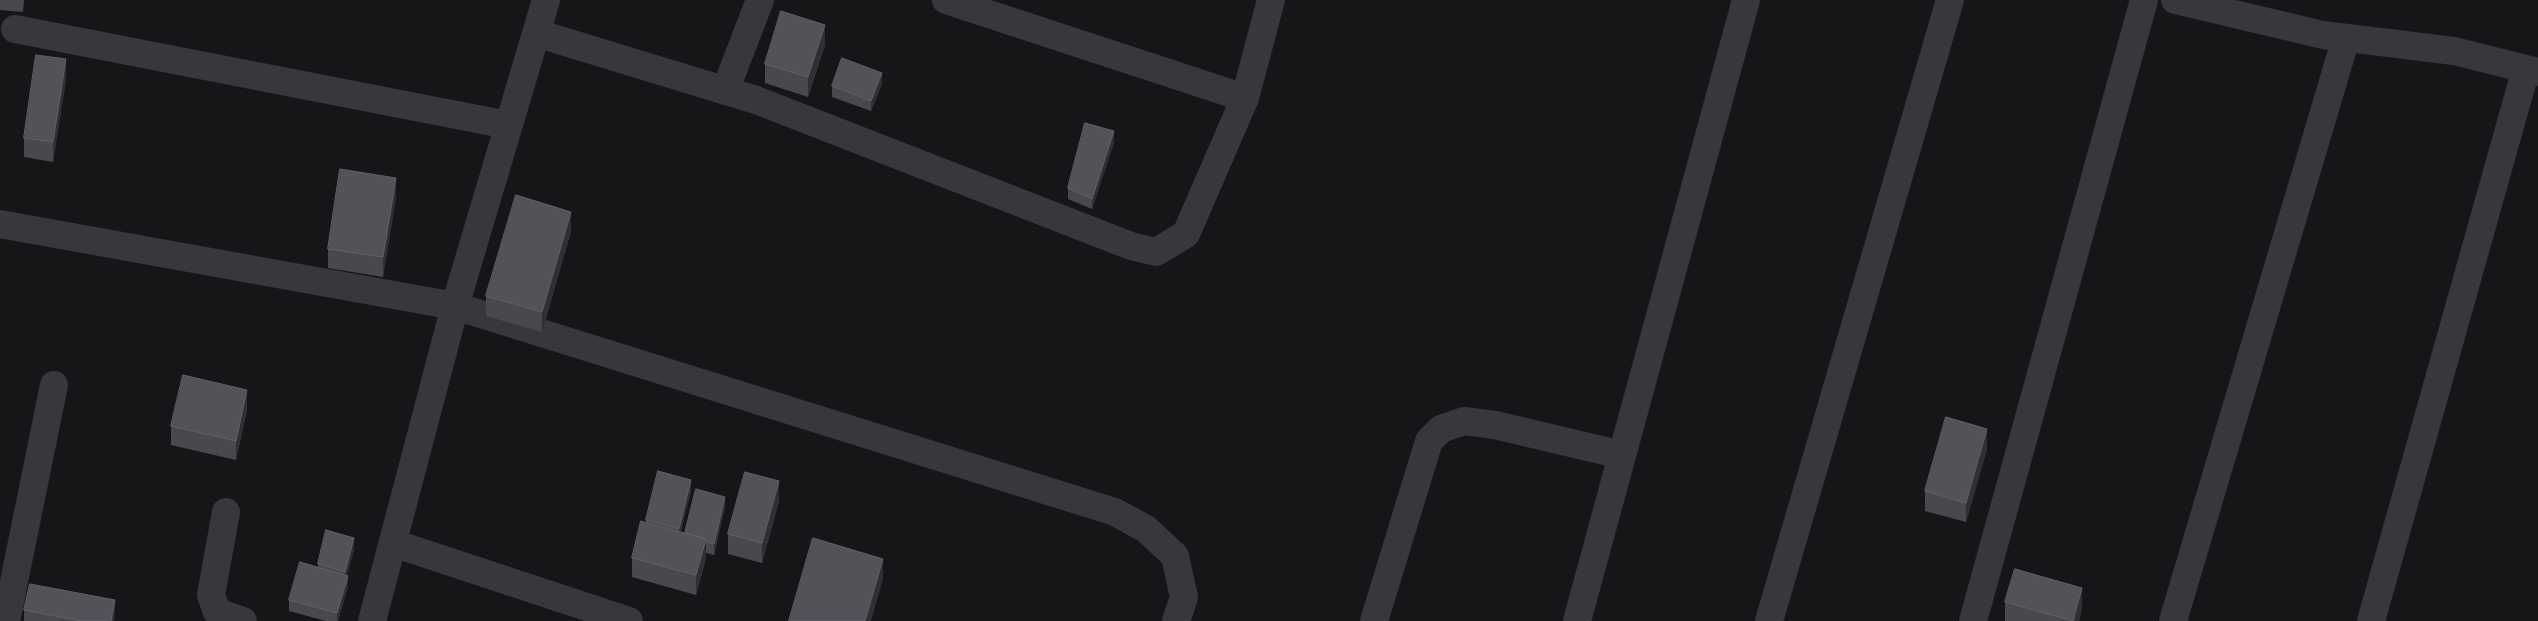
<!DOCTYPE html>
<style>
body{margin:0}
canvas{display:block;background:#161618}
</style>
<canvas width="2538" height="621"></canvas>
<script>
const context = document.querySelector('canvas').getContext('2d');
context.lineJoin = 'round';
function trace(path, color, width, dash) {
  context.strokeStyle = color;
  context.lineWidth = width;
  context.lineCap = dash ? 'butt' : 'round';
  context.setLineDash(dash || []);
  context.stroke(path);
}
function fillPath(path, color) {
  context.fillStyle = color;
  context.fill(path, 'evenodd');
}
const minor = new Path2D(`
 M 946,0 L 1245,98
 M 2175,0 L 2323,35 L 2454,51 L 2538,72
 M 15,29 L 508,125
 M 536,33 L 756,100 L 1131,246 L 1156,252 L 1186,234 L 1245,98 L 1271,0
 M 725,91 L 760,0
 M 0,224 L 455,306 L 1115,512 L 1146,529 L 1175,556 L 1184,597 L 1176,621
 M 226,512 L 211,595 L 217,612 L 243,621
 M 393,543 L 629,621
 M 6,621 L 54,385
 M 372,621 L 455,306 L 546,0
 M 1374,621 L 1429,441 L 1441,429 L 1464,421 L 1495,425 L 1622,455
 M 1577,621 L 1746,0
 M 1769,621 L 1950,0
 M 1973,621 L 2144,0
 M 2173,621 L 2346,38
 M 2371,621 L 2526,69`);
const wall = new Path2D(`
 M 0,0 L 24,0 L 23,12 L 0,10 Z
 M 825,45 L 808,97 L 765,83 L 765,64 Z
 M 66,79 L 53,162 L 24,157 L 24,138 Z
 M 882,84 L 871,111 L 832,97 L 832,86 Z
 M 1114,142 L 1092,209 L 1068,199 L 1068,188 Z
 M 396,197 L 383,277 L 328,268 L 328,249 Z
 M 571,231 L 542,332 L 486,316 L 486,296 Z
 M 247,410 L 236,460 L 171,445 L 171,426 Z
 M 1987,449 L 1966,522 L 1925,511 L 1925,491 Z
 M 691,491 L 680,532 L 685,533 L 725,507 L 714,555 L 706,553 L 706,558 L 696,595 L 632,577 L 632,558 L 646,523 L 646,520 Z
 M 779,501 L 762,563 L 728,554 L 728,534 Z
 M 354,549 L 347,575 L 348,586 L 338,621 L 326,621 L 289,611 L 289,600 L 318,567 L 318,564 Z
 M 115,600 L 114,621 L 24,621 L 24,610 Z
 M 2005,602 L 2082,608 L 2079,621 L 2005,621 Z`);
const shadedWall = new Path2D(`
 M 825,25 L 825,45 L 808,97 L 808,77 Z
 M 66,59 L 66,79 L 53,162 L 53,142 Z
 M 882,73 L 882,84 L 871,111 L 871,101 Z
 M 1114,131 L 1114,142 L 1092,209 L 1092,199 Z
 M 396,178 L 396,197 L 383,277 L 383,257 Z
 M 571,212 L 571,231 L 542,332 L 542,312 Z
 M 247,390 L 247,410 L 236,460 L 236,441 Z
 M 1987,429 L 1987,449 L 1966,522 L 1966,503 Z
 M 691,480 L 691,491 L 679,540 L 679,529 Z
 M 779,481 L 779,501 L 762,563 L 762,543 Z
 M 725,497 L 725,507 L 714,555 L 714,544 Z
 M 354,538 L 354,549 L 345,582 L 345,572 Z
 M 706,539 L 706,558 L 696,595 L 696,575 Z
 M 883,559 L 883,579 L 871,621 L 865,621 Z
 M 348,576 L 348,586 L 338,621 L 337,621 L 337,613 Z
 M 2082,588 L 2082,608 L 2079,621 L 2073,621 Z
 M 115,600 L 114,621 L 111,621 Z`);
const building = new Path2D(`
 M 781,11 L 825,25 L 808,77 L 765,64 Z
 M 36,55 L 66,59 L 53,142 L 24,138 Z
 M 842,58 L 882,73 L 871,101 L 832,86 Z
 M 1085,123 L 1114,131 L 1092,199 L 1068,188 Z
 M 340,169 L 396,178 L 383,257 L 328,249 Z
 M 516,195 L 571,212 L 542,312 L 486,296 Z
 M 183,375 L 247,390 L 236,441 L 171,426 Z
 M 1946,417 L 1987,429 L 1966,503 L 1925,491 Z
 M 658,471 L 691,480 L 679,529 L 646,520 Z
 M 745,472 L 779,481 L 762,543 L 728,534 Z
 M 696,489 L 725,497 L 714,544 L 706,542 L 706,539 L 685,533 Z
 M 641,521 L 706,539 L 696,575 L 632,558 Z
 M 326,530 L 354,538 L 345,572 L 318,564 Z
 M 813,538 L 883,559 L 865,621 L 789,621 Z
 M 300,562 L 348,576 L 337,613 L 289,600 Z
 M 2015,569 L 2082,588 L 2073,621 L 2005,602 Z
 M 30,584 L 115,600 L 111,621 L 81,621 L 24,610 Z`);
trace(minor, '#37383d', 28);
fillPath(wall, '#47494d');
fillPath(shadedWall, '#2f3033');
fillPath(building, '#525359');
trace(building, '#5f6168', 1);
</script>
